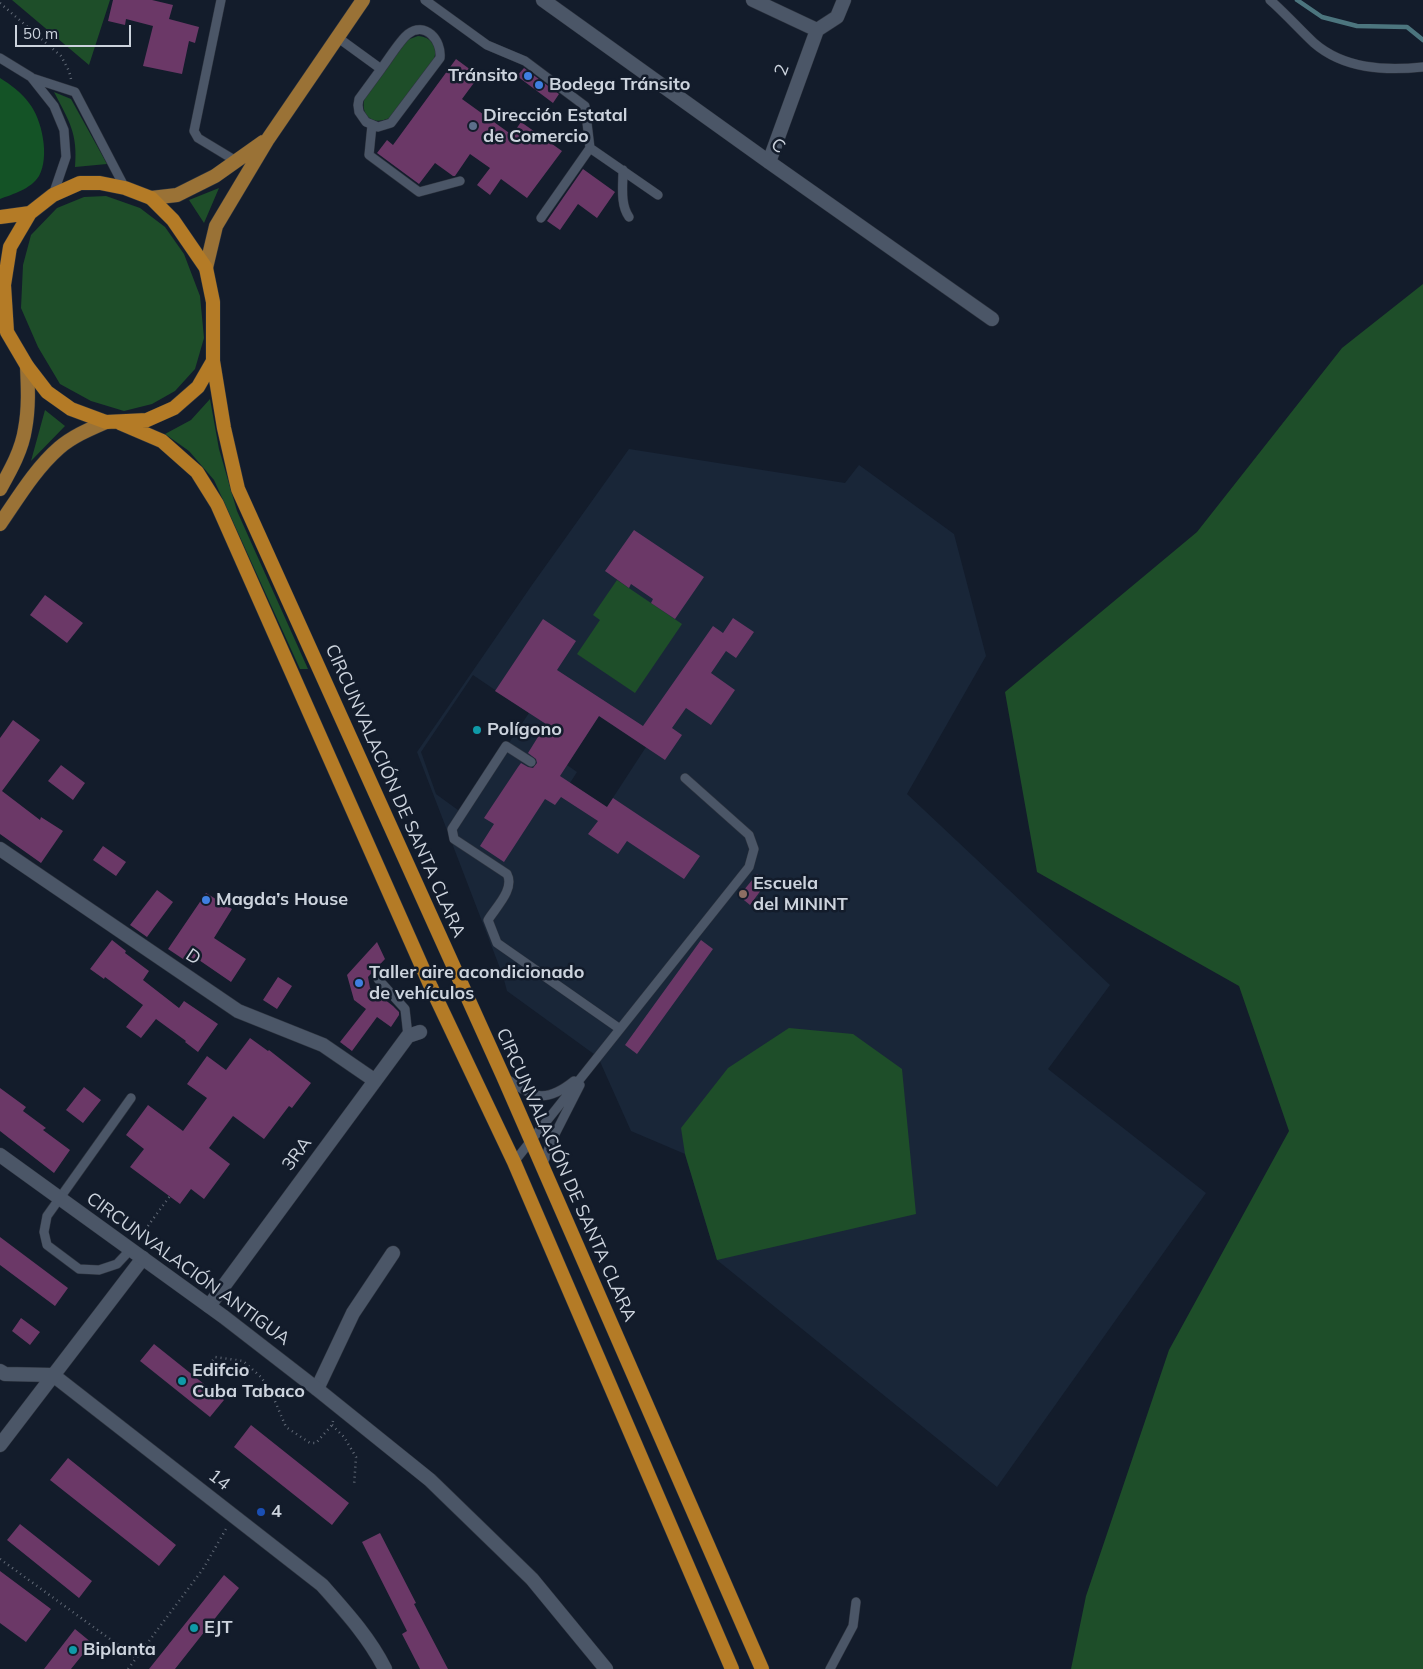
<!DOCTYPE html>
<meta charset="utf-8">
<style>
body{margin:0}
#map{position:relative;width:1423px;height:1669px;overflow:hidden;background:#131c2b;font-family:Mulish,sans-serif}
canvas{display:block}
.scale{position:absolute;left:15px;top:25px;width:116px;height:22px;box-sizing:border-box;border:2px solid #ccd3dd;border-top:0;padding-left:6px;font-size:15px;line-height:18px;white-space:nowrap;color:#ccd3dd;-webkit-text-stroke:4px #131c2b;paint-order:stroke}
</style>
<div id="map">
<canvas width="1423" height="1669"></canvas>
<div class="scale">50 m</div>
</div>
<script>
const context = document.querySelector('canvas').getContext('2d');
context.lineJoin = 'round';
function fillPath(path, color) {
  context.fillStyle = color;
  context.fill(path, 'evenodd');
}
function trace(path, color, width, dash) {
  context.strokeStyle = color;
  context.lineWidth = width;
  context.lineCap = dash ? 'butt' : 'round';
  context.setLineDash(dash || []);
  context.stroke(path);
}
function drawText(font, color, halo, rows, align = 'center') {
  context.font = font + ' Mulish,sans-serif';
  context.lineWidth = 5;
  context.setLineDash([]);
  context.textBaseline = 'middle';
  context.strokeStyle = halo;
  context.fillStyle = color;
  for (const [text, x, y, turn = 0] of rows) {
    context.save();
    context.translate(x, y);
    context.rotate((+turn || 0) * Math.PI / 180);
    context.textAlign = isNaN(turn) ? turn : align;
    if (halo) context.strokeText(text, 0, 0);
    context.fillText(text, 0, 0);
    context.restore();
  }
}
const built = new Path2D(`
 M 629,449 L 845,483 L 859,465 L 954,534 L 986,656 L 907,794 L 1110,985 L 1048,1069 L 1206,1193 L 997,1487 L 717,1260 L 685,1154 L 631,1131 L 598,1057 L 507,991 L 503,976 L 417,752 L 532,585 ZM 473,675 L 529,713 L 462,813 L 436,794 L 421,752 ZM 599,716 L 646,747 L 607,807 L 570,783 L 577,772 L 567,765 Z`);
const green = new Path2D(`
 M 12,0 L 110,0 L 89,65 Z
 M 418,36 C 432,37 438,47 434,60 L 391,117 C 374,127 359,116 365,97 L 407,40 Z
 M 54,92 L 71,99 L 107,164 L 75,167 C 78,133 69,121 54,92 Z
 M 219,188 L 204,223 L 189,200 Z
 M 106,196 L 140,208 L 165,227 L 184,254 L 200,296 L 204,338 L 195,369 L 175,391 L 152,404 L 124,411 L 91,401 L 60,384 L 38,347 L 21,308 L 23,265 L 31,235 L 57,208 L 84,197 Z
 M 1423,284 L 1423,1669 L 1071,1669 L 1086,1596 L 1169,1350 L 1289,1131 L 1239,986 L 1037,872 L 1005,692 L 1197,532 L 1342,348 Z
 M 210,399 L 219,449 L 237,511 L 308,669 L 300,669 L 214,480 L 189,451 L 165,434 L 191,420 Z
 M 45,410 L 65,426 L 31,461 Z
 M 617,580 L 682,624 L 635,693 L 577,654 L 600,620 L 593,615 Z
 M 789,1028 L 853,1034 L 902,1069 L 916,1214 L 717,1260 L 685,1154 L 681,1128 L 728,1068 Z`);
const forest = new Path2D(`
 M 0,78 C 10,84 22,93 29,103 C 42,119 50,157 39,176 C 31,189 13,194 0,199 Z`);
const stream = new Path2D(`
 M 1297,0 L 1322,17 L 1357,26 L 1407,27 L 1423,40`);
const building = new Path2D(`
 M 113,0 L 152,0 L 173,5 L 169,19 L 199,27 L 195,43 L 189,41 L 182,74 L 143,66 L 153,26 L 126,19 L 125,25 L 108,21 Z
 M 456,59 L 479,76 L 462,99 L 512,135 L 521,122 L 562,151 L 527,198 L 501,179 L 490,195 L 477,185 L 490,168 L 470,154 L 455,176 L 453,176 L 435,163 L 419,184 L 377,153 L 387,140 L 393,145 Z
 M 524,68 L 559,94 L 553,103 L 517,76 Z
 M 583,169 L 615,192 L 597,218 L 578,204 L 560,230 L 547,221 Z
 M 634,530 L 704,577 L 675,619 L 651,603 L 653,599 L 631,584 L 629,588 L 605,571 Z
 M 45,595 L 83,623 L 67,643 L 30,615 Z
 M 733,618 L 754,632 L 736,658 L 726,651 L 711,673 L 735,690 L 711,725 L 686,708 L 672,728 L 682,735 L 665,760 L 599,716 L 560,776 L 607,807 L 613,798 L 700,856 L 684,879 L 627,841 L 618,854 L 588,834 L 598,821 L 561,797 L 555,805 L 545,799 L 504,862 L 480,846 L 494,824 L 484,818 L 518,767 L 521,763 L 528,767 L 533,768 L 537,763 L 536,759 L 528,753 L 546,724 L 495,691 L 543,619 L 576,641 L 557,670 L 643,726 L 713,626 L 723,633 Z
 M 13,720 L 40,740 L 2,791 L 40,820 L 41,817 L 63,831 L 41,863 L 0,834 L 0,738 Z
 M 61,765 L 85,783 L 73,800 L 48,781 Z
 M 103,846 L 126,862 L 116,876 L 93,860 Z
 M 757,874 L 767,882 L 750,905 L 739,896 Z
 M 157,890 L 173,902 L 147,937 L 130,925 Z
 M 206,893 L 232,909 L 214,938 L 246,959 L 231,982 L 196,958 L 192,965 L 168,949 Z
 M 112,940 L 126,951 L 125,953 L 149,971 L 143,980 L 179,1008 L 184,1001 L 218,1024 L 198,1052 L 185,1042 L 186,1041 L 156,1019 L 141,1038 L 126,1027 L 143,1005 L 105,977 L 104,979 L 90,969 Z
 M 701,940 L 713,949 L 637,1054 L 625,1045 Z
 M 377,942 L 385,959 L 368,977 L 370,988 L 393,1006 L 399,1012 L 399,1015 L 391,1027 L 377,1017 L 352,1051 L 340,1042 L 366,1009 L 354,1000 L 347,975 Z
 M 278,977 L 292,986 L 277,1009 L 263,1000 Z
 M 250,1038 L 268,1051 L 269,1050 L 311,1083 L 292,1108 L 289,1106 L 264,1139 L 233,1116 L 209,1148 L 230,1164 L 204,1199 L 191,1189 L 180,1204 L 130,1167 L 144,1149 L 126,1135 L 148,1105 L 183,1131 L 207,1098 L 187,1084 L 207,1056 L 226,1070 Z
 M 84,1087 L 101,1100 L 83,1123 L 66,1110 Z
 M 0,1088 L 26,1107 L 23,1111 L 46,1128 L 43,1130 L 70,1150 L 54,1173 L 0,1131 Z
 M 0,1237 L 68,1288 L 55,1306 L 0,1265 Z
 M 21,1318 L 40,1332 L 30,1345 L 12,1331 Z
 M 154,1344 L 224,1400 L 210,1417 L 140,1361 Z
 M 251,1425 L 349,1503 L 332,1525 L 234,1447 Z
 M 68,1458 L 176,1545 L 159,1566 L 50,1480 Z
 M 20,1524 L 92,1581 L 79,1598 L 7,1540 Z
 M 380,1533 L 416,1603 L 414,1604 L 448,1669 L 420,1669 L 402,1634 L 407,1631 L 362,1542 Z
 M 0,1571 L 51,1609 L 26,1642 L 0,1623 Z
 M 224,1575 L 239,1588 L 175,1669 L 149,1669 Z
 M 75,1629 L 92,1643 L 71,1669 L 44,1669 Z`);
const path = new Path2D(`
 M 0,3 L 61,56 L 69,71 L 71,79
 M 139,1238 L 170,1196
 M 207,1369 L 215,1357 L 243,1361 L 261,1377 L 271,1392 L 286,1427 L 310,1443 L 316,1443 L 332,1425 L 333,1421
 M 332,1425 L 344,1437 L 356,1457 L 354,1486
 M 0,1559 L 136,1658
 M 128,1669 L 203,1569 L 226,1529`);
const service = new Path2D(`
 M 221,0 L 194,131 L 198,138 L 236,161
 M 425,0 L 487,45 L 525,61 L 585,106 L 590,148
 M 1270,0 C 1285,13 1299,29 1314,43 C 1344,69 1385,71 1423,67
 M 337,37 L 381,69 L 359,99 L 358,105 L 359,112 L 366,122 L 378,127 L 391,123 L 440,58 C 442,40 425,21 408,34 C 400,40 388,60 381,69
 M 0,58 L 31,77 L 54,106 L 64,130 L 66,157 L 53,195
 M 32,78 L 75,92 L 125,188
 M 372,125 L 369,155 L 419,192 L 460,181
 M 623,170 C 623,186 620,204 629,217
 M 541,218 L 590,148 L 658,195
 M 531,762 L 506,746 L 452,829 L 454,839 L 507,874 C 515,889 496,907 488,920 L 497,943 L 620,1029
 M 378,979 L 405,1009 L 408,1036
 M 504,1077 C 533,1097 544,1105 574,1081
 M 514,1162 L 749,867 L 754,849 L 749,835 L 685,778
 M 542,1166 L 553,1138 L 580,1085
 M 131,1249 L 117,1264 L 99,1270 L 79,1269 L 47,1245 L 44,1232 L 47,1216 L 131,1098
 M 830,1669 L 853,1626 L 856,1602`);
const minor = new Path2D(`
 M 543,0 L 769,162 L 992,319
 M 753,0 L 817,30
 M 769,162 L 817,30 L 837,17 L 844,0
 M 0,849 L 238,1011 L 323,1045 L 374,1080
 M 209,1306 L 408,1036 L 420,1032
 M 0,1371 L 5,1374 L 53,1375 L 322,1585 C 345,1611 369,1637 385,1669
 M 317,1389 L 353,1313 L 393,1253
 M 0,1445 L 143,1258`);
const tertiary = new Path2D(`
 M 0,1155 L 224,1317 L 317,1389 L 430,1480 L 532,1579 L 606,1669`);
const primary = new Path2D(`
 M 151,198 L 177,195 L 215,176 L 263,142
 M 206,268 L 216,226 L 268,139 L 363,0
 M 0,489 C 10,471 22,450 25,429 C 29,408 28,387 27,366
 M 0,524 C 18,498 35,469 59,448 C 73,436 90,429 106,422`);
const trunk = new Path2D(`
 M 0,217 L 30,213
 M 213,361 L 198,387 L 174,408 L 147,420 L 106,422 L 71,409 L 47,392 L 27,366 L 7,332 L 4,285 L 10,247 L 30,213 L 53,195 L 80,183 L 100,183 L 125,188 L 151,198 L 173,220 L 206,268 L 213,302 L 213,361 L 224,428 L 238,489 L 503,1076 L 762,1669
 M 120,423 L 162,441 L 197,472 L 217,504 L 431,987 L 514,1162 L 732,1669`);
const markers = [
 [528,76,5,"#3f7fe0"],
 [539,85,5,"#3f7fe0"],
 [473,126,5,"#5c6f8a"],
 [477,730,5,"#0f9aa8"],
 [743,894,5,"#8d6e63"],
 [206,900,5,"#3f7fe0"],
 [359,983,5,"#3f7fe0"],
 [182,1381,5,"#0f9aa8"],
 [261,1512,5,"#1a4fb4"],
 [194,1628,5,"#0f9aa8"],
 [73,1650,5,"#0f9aa8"]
];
const streetNames = [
 ["2",782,70,-70],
 ["C",778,146,36],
 ["CIRCUNVALACIÓN DE SANTA CLARA",395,791,66],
 ["D",193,957,34],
 ["3RA",297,1154,-54],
 ["CIRCUNVALACIÓN DE SANTA CLARA",566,1175,66],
 ["CIRCUNVALACIÓN ANTIGUA",188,1269,36],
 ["14",219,1480,38]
];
const poiNames = [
 ["Tránsito",518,76,"right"],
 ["Bodega Tránsito",549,85],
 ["Dirección Estatal",483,116],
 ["de Comercio",483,137],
 ["Polígono",487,730],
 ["Escuela",753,884],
 ["del MININT",753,905],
 ["Magda’s House",216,900],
 ["Taller aire acondicionado",369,973],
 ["de vehículos",369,994],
 ["Edifcio",192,1371],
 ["Cuba Tabaco",192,1392],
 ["4",271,1512],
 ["EJT",204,1628],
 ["Biplanta",83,1650]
];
fillPath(built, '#192638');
fillPath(green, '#1e4e29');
fillPath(forest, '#145326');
trace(stream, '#4c757e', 4.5);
fillPath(building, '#6b3867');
trace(service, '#2e343f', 10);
trace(minor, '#2e343f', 15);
trace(tertiary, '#2e343f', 15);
trace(primary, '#2e343f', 15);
trace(trunk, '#2e343f', 15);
trace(path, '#626a77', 2.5, [1, 4]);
trace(service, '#4b5667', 9);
trace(minor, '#4b5667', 14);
trace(tertiary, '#4b5667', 14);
trace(primary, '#9a7236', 14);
trace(trunk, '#b47b26', 14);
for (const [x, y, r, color] of markers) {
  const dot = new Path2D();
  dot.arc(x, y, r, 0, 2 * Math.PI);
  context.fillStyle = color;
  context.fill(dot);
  trace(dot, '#131c2b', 2);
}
drawText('18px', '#ccd3dd', '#131c2b', streetNames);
drawText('bold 18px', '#ccd3dd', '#131c2b', poiNames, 'left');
</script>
